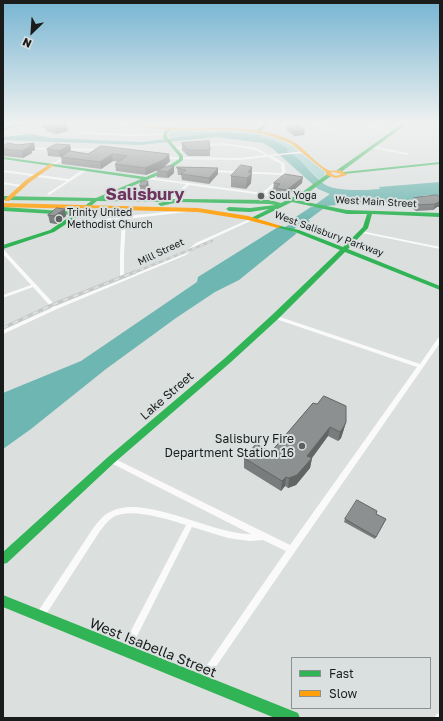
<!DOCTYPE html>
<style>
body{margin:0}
#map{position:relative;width:443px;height:721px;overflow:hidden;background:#dbdfde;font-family:"Golos Text",sans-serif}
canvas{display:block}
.frame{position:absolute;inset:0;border:4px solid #1a1c1b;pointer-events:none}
.legend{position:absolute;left:291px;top:657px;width:140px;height:52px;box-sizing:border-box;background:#dae0df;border:1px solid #8d9291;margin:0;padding:5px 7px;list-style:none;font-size:12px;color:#1a1c1b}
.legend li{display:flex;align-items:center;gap:8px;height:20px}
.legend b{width:20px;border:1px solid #8d9291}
.north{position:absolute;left:12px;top:12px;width:40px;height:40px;-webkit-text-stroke:3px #dae0df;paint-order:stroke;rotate:205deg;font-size:11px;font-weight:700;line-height:16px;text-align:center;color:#1a1c1b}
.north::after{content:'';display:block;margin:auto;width:14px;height:18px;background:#1a1c1b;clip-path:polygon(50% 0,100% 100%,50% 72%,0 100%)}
</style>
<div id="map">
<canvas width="443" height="721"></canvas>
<div class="frame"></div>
<ul class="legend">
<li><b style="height:5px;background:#30b455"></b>Fast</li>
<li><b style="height:5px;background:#ff9f0a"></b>Slow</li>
</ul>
<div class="north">N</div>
</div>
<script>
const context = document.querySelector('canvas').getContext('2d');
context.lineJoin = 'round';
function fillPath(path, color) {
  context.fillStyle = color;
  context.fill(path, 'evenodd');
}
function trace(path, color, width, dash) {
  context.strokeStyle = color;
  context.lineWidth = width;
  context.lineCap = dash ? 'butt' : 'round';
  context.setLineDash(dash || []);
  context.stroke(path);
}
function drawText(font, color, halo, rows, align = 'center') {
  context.font = font + ' "Golos Text",sans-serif';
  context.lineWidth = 4;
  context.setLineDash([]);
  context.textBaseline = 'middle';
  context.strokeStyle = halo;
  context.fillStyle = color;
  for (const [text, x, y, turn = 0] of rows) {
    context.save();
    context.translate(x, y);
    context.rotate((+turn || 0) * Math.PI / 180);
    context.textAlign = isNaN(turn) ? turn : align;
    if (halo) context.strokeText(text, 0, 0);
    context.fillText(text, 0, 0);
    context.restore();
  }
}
const green = new Path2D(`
 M 172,131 L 238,131 L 268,136 L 289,144 L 325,172 L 324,176 L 319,179 L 299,159 L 291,155 L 282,144 L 261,136 L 234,132 L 172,139 L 169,135 Z`);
const water = new Path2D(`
 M 223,132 L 261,135 L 260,137 C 272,139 280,142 289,150 L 287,151 C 291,155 296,156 300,160 C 308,168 315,177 324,184 C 335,192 366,190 380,189 L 379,187 L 440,182 L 440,201 L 429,195 L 422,196 L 425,198 L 386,203 L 382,200 L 327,206 L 308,220 L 310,221 L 304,225 L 300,224 L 292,231 L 297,233 L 239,280 L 215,292 L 176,318 L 106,369 L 31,429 L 3,449 L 3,393 L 81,361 L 197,282 L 198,277 L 278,227 L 284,228 L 293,222 L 291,220 L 311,207 L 315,207 L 318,205 L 316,204 L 330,194 L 318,189 L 272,148 L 263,143 L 216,137 L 140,145 L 3,140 L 3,137 L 31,134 L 51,138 L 142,142 Z`);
const street = new Path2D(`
 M 300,122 L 304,122 L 332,129 L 331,130 Z
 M 361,122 L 364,122 L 392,133 L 390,134 Z
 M 80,132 L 135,134 L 165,133 L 166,134 L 165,135 L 135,136 L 79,134 Z
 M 224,143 L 257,148 L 269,155 L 304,151 L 304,153 L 303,153 L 272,156 L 284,163 L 286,176 L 266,194 L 292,199 L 292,201 L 263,195 L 189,185 L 172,202 L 170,201 L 171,200 L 186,184 L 146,179 L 144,178 L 146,177 L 262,193 L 282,176 L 282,175 L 211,172 L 209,171 L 211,170 L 282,173 L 281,164 L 268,157 L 240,160 L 162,159 L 160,158 L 162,157 L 240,158 L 265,155 L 255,150 L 224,145 L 202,146 L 201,145 L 202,144 Z
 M 190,146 L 190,147 L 189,148 L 176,149 L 175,148 L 176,147 Z
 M 373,146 L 407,153 L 408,154 L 407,155 L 372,148 L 372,147 Z
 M 29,147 L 54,148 L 55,149 L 54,150 L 28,149 L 28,147 Z
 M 65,148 L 100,149 L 101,150 L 100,151 L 64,150 L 64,148 Z
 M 67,155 L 69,156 L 53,166 L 50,165 Z
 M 84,169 L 87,170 L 49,195 L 47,194 L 48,193 L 67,181 L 3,172 L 3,170 L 69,179 Z
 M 3,182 L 21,185 L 23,186 L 21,187 L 3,184 Z
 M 124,207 L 127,208 L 126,216 L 186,210 L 188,211 L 186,212 L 126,219 L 124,255 L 124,278 L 184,253 L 196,243 L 252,218 L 255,219 L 198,245 L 186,255 L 57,309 L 3,334 L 3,330 L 52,308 L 33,287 L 3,298 L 3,295 L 31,285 L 3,254 L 3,250 L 4,250 L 56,306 L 120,279 L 120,255 L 122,219 L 103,221 L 71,227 L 62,224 L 64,223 L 71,225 L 103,219 L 123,217 Z
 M 361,231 L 440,247 L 440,249 L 362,233 L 360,232 Z
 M 273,316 L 277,316 L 420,364 L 438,338 L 440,337 L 440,343 L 294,553 L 204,684 L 201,686 L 198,684 L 196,681 L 198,678 L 286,551 L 263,540 L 250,541 L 242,540 L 228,538 L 192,527 L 128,654 L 125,656 L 122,654 L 120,651 L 122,648 L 186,525 C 167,519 133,508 115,516 C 109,519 104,526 100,531 L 43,619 L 40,620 L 37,619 L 36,616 L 37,613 L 94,527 C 99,521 103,515 110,512 C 143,493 213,535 251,534 L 109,462 L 108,460 L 109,458 L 111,457 L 290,545 L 417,367 L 273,318 Z
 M 440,712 L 440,718 L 434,718 L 436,715 Z`);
const fast = new Path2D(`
 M 27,122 L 33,122 L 3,130 L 3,128 Z
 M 265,122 L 269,122 L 259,133 L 257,133 L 257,131 Z
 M 405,122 L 409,122 L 341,172 L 337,172 L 337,170 Z
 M 170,128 L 172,129 L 167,133 L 167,137 L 183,156 L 183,160 L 168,171 L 104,198 L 270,200 L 281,203 L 301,193 L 327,174 L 331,174 L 331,176 L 305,195 L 296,200 L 347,210 L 440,213 L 440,217 L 372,214 L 368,228 L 348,249 L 440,286 L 440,290 L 345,252 L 278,319 L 231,362 L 114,463 L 7,563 L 3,564 L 3,552 L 108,457 L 225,358 L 272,315 L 340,250 L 295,232 L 276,227 L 276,225 L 299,230 L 343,247 L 363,227 L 367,214 L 347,214 L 292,202 L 253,221 L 251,220 L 251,218 L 269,209 L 250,212 L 229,211 L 226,209 L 229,207 L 250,208 L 275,205 L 270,204 L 179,202 L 161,206 L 158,204 L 159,203 L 164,202 L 97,201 L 80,215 L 54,232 L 3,249 L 3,245 L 50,230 L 72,215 L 3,211 L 3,207 L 77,212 L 91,201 L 3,200 L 3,196 L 96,198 L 141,179 L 3,159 L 3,157 L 146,177 L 164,169 L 179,159 L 179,156 L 163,137 L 164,132 Z
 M 440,162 L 440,164 L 344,174 L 342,173 L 344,172 Z
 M 3,595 L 298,713 L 300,718 L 275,718 L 3,607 Z`);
const slow = new Path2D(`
 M 116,122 C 134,121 153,127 171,128 C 209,130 256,122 292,141 C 304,147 317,165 328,170 C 335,173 340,166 347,175 L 336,178 L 326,175 L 326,172 L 290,143 L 264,134 L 235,130 L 170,130 ZM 334,172 L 342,174 L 336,176 L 330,173 Z
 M 50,164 L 54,165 L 30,182 L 9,201 L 5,201 L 5,199 L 26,180 Z
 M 3,203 L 198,208 L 248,216 L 281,226 L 278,228 L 248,220 L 198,212 L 3,207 Z`);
const railFar2 = new Path2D(`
 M 3,125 L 13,122`);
const railFar1 = new Path2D(`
 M 133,273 L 212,241`);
const rail = new Path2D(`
 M 3,328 L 52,305 L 135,272`);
const wall = new Path2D(`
 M 41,122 L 58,122 L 67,124 L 68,131 L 56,134 L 46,131 L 46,129 L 42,127 Z
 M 287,126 L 304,135 L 294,136 L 286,130 Z
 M 34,143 L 35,150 L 32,151 L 32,153 L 23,158 L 3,156 L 3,146 Z
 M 182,143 L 210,150 L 210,156 L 188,156 L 182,150 Z
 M 70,145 L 71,151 L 88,154 L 101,146 L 170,161 L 163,168 L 174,173 L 168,178 L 157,177 L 157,170 L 146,175 L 116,171 L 115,164 L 119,162 L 113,161 L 101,169 L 62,164 L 61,157 L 60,157 L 48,156 L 47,149 Z
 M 177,167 L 218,168 L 218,174 L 209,184 L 182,180 L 181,175 L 178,175 Z
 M 252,167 L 251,183 L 246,189 L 231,187 L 231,176 Z
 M 148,181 L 149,192 L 147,197 L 141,197 L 140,186 Z
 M 274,183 L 302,183 L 287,196 L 276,194 L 276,190 L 273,189 Z
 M 437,195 L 437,207 L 433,210 L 416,211 L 410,206 L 412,200 L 413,200 L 414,198 Z
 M 48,215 L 66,216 L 56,224 L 50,223 Z
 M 313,403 L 346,422 L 343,432 L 341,438 L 338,441 L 328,436 L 312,458 L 310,468 L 296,485 L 288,488 L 285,486 L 281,491 L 244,468 L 244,458 L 271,452 Z
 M 376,514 L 386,519 L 375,539 L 344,522 L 345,519 Z`);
const shadedWall = new Path2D(`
 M 67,124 L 68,131 L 56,134 L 55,128 Z
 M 305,130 L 304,135 L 294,136 L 294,131 Z
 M 34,143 L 35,150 L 32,151 L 32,153 L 23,158 L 22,151 L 29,146 Z
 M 70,145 L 71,151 L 60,157 L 59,151 Z
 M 112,154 L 113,161 L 101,169 L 100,162 Z
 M 169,154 L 170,161 L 163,168 L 146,175 L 145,168 Z
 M 174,166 L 174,173 L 168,178 L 167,172 Z
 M 252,167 L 251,183 L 246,189 L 247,178 L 248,172 Z
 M 218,168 L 218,174 L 209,184 L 209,178 Z
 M 303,177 L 302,183 L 287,196 L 287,190 Z
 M 148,181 L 149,192 L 147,197 L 146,186 Z
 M 439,201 L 440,201 L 440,207 L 437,207 L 433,210 L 435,204 Z
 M 65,209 L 66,216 L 56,224 L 54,216 Z
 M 346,422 L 343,432 L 341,438 L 338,441 L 340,432 Z
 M 330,427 L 328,436 L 309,462 L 312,458 L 310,468 L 296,485 L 288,488 L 289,478 L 307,456 Z
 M 286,477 L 285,486 L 281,491 L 282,481 Z`);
const building = new Path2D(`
 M 43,122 L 58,122 L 67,124 L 55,128 L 45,124 L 48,124 Z
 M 297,124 L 305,130 L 294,131 L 287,126 Z
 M 209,141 L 210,150 L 188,150 L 182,143 Z
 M 8,143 L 18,145 L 34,143 L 29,146 L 31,146 L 22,151 L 3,149 L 3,146 Z
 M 56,144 L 70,145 L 59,151 L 47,149 Z
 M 101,146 L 169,154 L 163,160 L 145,168 L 115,164 L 127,156 L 112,154 L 100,162 L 61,157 L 70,151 L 88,154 Z
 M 241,165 L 252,167 L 248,172 L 252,173 L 247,178 L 231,176 Z
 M 168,166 L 174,166 L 167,172 L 157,170 Z
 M 177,167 L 218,168 L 209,178 L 181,174 L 186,170 L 177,168 Z
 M 285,174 L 303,177 L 287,190 L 276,188 L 280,184 L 274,183 Z
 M 142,181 L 148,181 L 146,186 L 140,186 Z
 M 437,195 L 440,197 L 440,201 L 435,204 L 418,205 L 412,200 L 416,200 L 414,198 Z
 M 57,208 L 65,209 L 54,216 L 48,215 Z
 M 324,396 L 346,406 L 346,422 L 343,428 L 340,432 L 330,427 L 307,456 L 312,458 L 297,475 L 289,478 L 286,477 L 282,481 L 244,458 L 256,444 L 271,452 L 313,403 L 317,404 Z
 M 357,500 L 377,511 L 376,514 L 386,519 L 376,537 L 345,519 Z`);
const markers = [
 [261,196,4,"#5e605f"],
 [59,219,4,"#5e605f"],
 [302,446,4,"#5e605f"]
];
const farPoinames = [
 ["Soul Yoga",269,196],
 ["Trinity United",67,213],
 ["Methodist Church",67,225]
];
const farStreetnames = [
 ["West Main Street",376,202,3],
 ["West Salisbury Parkway",329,234,20],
 ["Mill Street",161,252,-25]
];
const streetNames = [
 ["Lake Street",167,396,-41]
];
const poiNames = [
 ["Salisbury Fire",294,439],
 ["Department Station 16",294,453]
];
const nearStreetnames = [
 ["West Isabella Street",153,648,22]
];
const farTownnames = [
 ["Salisbury",145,195]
];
fillPath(green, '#9ad1cd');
fillPath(water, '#6eb6b1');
fillPath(street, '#fafafa');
fillPath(fast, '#30b455');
fillPath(slow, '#ff9f0a');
trace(railFar2, '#c7c8c8', 2);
trace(railFar1, '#c7c8c8', 2.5);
trace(rail, '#c7c8c8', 3.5);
trace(railFar2, '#dae0df', 1, [3]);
trace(railFar1, '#dae0df', 1.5, [4]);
trace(rail, '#dae0df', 2, [5.5]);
fillPath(wall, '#797c7c');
fillPath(shadedWall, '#636565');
fillPath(building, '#8d9090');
trace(building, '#636565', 1);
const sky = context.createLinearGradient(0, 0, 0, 223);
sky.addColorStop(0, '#77b5d2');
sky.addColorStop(0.55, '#eff1f0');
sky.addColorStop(1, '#eff1f000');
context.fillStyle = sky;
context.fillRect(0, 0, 443, 223);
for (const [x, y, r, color] of markers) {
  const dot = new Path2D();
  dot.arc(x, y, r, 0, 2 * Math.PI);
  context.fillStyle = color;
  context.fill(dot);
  trace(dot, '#dae0df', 1.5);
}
drawText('10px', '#1a1c1b', '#dae0df', farPoinames, 'left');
drawText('10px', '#1a1c1b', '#dae0df', farStreetnames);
drawText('12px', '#1a1c1b', '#dae0df', streetNames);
drawText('12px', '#1a1c1b', '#dae0df', poiNames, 'right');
drawText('14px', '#1a1c1b', '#dae0df', nearStreetnames);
drawText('bold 17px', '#6e345e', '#dae0df', farTownnames);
</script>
